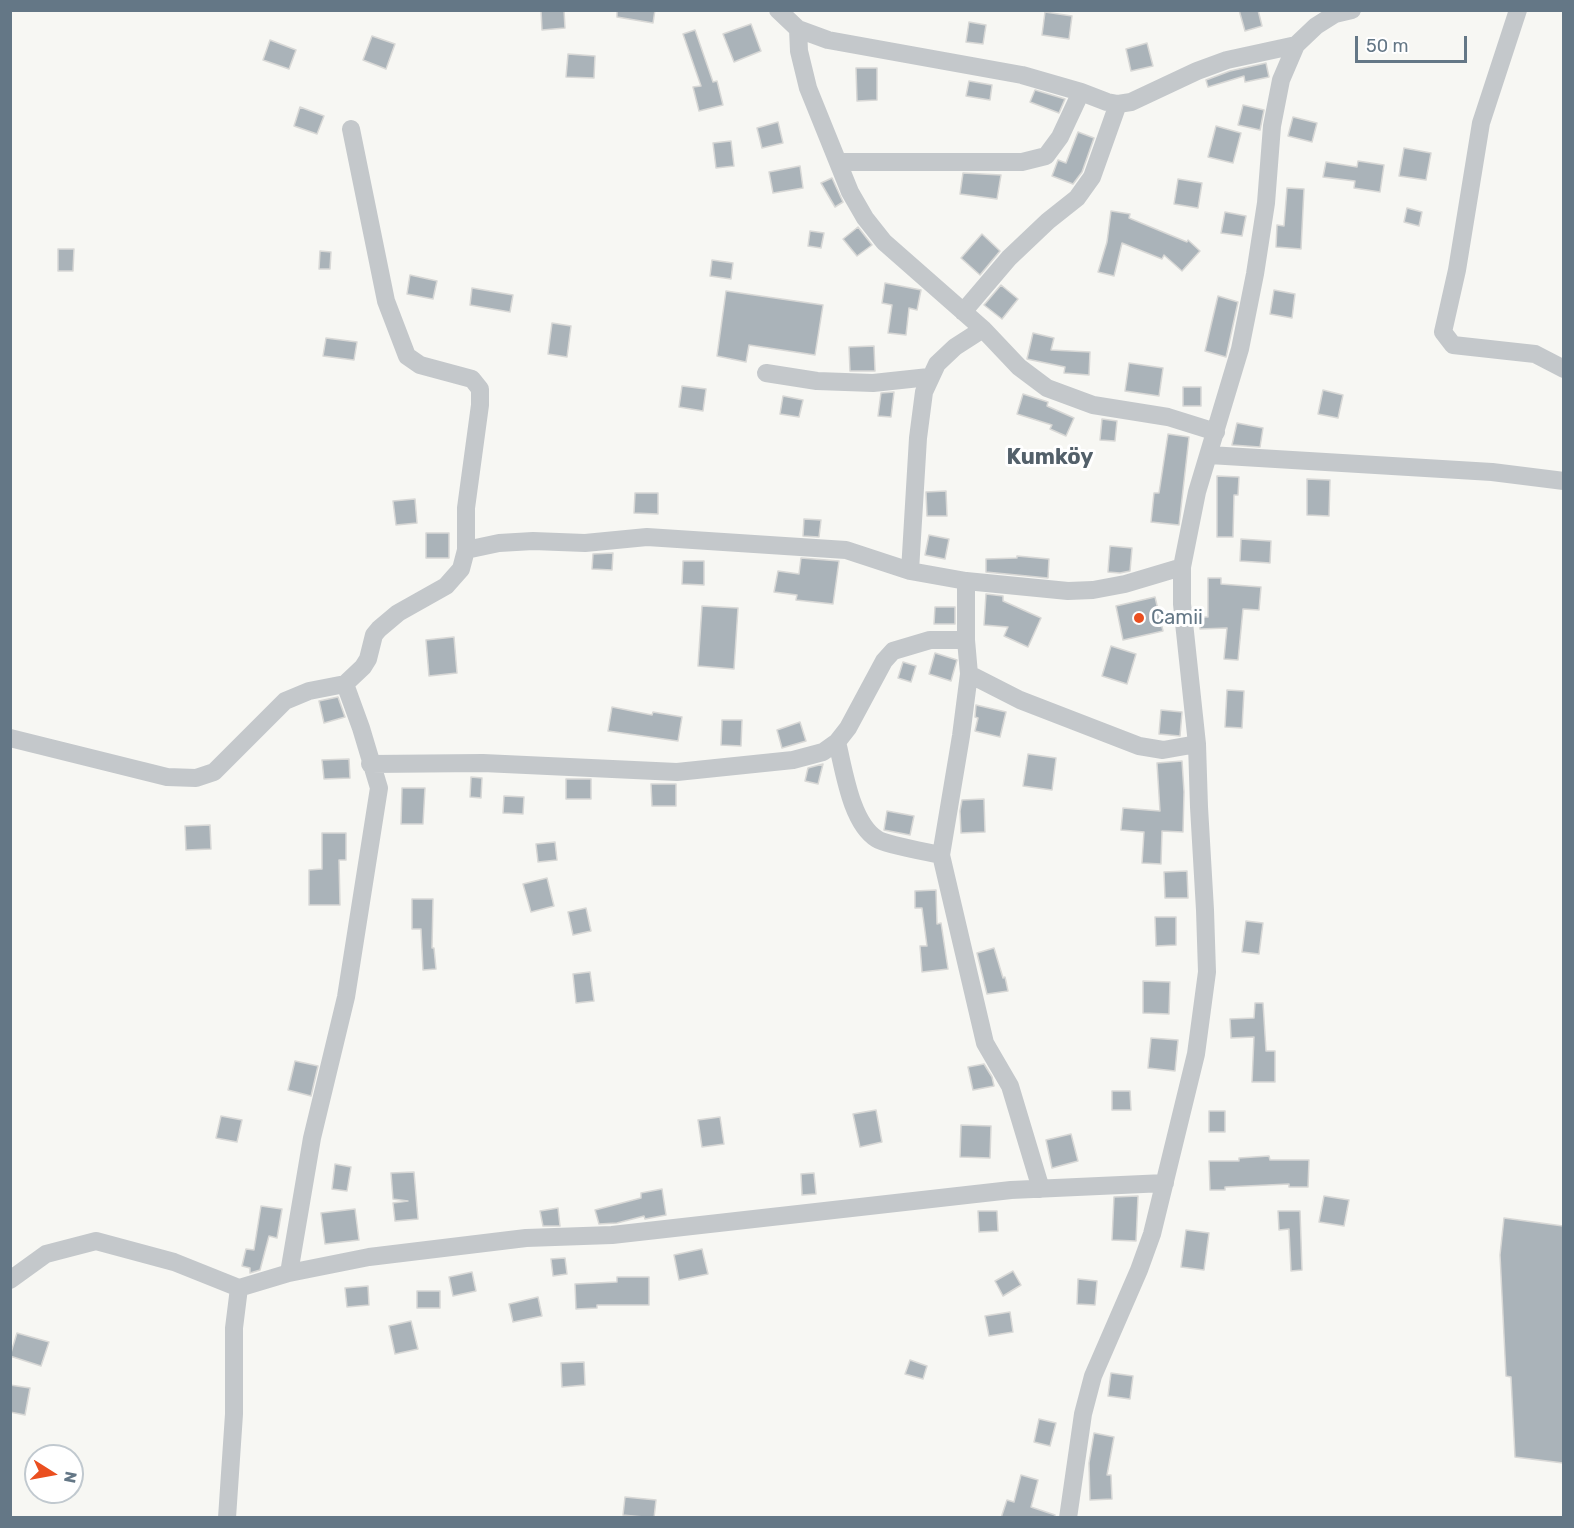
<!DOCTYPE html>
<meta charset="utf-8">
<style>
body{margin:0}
#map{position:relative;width:1574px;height:1528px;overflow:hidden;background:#f7f7f3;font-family:Rubik,sans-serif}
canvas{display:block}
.frame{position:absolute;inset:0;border:12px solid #647786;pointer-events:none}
.north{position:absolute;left:24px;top:1444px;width:60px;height:60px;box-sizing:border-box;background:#fff;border:2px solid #c1c9cf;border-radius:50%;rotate:101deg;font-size:16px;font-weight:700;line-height:24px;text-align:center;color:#647786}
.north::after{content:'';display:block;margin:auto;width:21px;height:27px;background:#ea4f20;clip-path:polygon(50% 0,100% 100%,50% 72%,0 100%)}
.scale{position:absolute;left:1355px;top:36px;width:112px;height:27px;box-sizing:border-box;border:3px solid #647786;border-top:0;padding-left:8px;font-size:18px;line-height:21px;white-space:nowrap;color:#647786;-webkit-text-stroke:4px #fff;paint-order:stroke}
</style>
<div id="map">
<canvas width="1574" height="1528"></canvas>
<div class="frame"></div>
<div class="north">N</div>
<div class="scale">50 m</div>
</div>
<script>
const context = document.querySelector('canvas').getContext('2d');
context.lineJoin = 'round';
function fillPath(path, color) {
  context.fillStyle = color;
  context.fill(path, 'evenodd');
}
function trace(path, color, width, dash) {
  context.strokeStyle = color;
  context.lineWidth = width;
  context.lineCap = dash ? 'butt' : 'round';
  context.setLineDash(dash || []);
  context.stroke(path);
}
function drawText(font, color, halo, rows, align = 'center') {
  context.font = font + ' Rubik,sans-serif';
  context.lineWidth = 6;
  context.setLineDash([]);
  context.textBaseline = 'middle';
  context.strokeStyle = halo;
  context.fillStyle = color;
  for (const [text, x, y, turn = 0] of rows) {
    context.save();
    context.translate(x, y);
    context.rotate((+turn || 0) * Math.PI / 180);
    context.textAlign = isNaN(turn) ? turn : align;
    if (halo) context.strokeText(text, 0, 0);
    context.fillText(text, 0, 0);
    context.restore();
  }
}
const building = new Path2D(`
 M 541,10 L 564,10 L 565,28 L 542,30 Z
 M 617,10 L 655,10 L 653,23 L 617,17 Z
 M 1239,10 L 1258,10 L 1262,26 L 1245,31 Z
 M 1045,12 L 1072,16 L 1069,39 L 1042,35 Z
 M 969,22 L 986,25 L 983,44 L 966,42 Z
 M 751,24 L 761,51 L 734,62 L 723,34 Z
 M 695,30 L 713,82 L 717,81 L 723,105 L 699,111 L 693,87 L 701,86 L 683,34 Z
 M 372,36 L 395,44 L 386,69 L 363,60 Z
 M 270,40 L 296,50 L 289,69 L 263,60 Z
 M 1147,43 L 1153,66 L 1131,71 L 1126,49 Z
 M 568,54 L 595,56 L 594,78 L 566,77 Z
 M 1266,63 L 1269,77 L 1245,82 L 1244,76 L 1208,87 L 1206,80 L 1230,71 Z
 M 856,68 L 877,68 L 877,100 L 857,101 Z
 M 969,81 L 992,85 L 990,100 L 966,96 Z
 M 1035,90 L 1065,99 L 1059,113 L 1030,102 Z
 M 1243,105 L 1264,110 L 1260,130 L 1238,125 Z
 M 300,107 L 324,116 L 317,134 L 294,126 Z
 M 1293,117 L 1317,123 L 1312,142 L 1288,136 Z
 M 778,122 L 783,143 L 762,148 L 757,128 Z
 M 1216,126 L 1241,133 L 1233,163 L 1208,157 Z
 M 1078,132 L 1094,138 L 1082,172 L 1073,184 L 1052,176 L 1058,160 L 1066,163 Z
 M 731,141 L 734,166 L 716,168 L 713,143 Z
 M 1404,148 L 1431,153 L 1426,180 L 1399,176 Z
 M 1358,161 L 1384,165 L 1380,192 L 1354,188 L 1355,181 L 1323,177 L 1326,162 L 1357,167 Z
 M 800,166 L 803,188 L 773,193 L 769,172 Z
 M 963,173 L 1001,175 L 997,199 L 960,194 Z
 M 832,178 L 843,202 L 835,207 L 821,183 Z
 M 1178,179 L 1202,183 L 1198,208 L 1174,204 Z
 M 1287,188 L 1304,189 L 1301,249 L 1276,247 L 1277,225 L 1284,226 Z
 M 1407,208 L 1422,212 L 1419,226 L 1404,222 Z
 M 1111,211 L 1130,214 L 1129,218 L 1187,242 L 1188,240 L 1200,251 L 1182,271 L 1164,255 L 1162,259 L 1122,243 L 1114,276 L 1098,272 L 1107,242 Z
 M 1225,212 L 1246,216 L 1242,236 L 1221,233 Z
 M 858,227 L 872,245 L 857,256 L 843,239 Z
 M 810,231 L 824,233 L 821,248 L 808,246 Z
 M 982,234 L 1000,251 L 980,275 L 961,258 Z
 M 58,249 L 74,249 L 73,271 L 58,271 Z
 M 320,251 L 331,252 L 330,269 L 319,269 Z
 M 712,260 L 733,263 L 731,279 L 710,276 Z
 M 410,275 L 437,281 L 433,299 L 407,294 Z
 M 885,283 L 921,290 L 917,310 L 909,308 L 906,335 L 888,333 L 892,305 L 882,303 Z
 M 1001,285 L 1018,299 L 1002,319 L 984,305 Z
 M 472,288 L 513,295 L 510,312 L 470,305 Z
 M 1274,290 L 1295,294 L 1292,318 L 1270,314 Z
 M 726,291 L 823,305 L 815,355 L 749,345 L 746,362 L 717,356 Z
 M 1218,296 L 1238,302 L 1226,357 L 1205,351 Z
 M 552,323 L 571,326 L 567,357 L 548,354 Z
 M 1033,333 L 1054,338 L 1051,350 L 1090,352 L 1089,375 L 1064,373 L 1065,367 L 1027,359 Z
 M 326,338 L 357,342 L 354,360 L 323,356 Z
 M 874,346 L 875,371 L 850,371 L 849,347 Z
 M 1129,363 L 1163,368 L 1159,396 L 1125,391 Z
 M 682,386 L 706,389 L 703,411 L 679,407 Z
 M 1183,387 L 1201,387 L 1201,406 L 1183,406 Z
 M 1323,390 L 1343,395 L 1338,418 L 1318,414 Z
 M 894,392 L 891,417 L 878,416 L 881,393 Z
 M 1023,394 L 1048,402 L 1047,406 L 1074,418 L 1066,436 L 1050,429 L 1052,425 L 1017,414 Z
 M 783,396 L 803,400 L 799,417 L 780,414 Z
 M 1102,419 L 1117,421 L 1115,441 L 1100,440 Z
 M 1237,423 L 1263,428 L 1260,447 L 1232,445 Z
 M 1168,434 L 1189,437 L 1179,525 L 1151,522 L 1154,493 L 1159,493 Z
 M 1217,476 L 1239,477 L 1238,495 L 1234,495 L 1233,537 L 1217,537 Z
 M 1307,479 L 1330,480 L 1329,516 L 1307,515 Z
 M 946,491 L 947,516 L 927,516 L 926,492 Z
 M 635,493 L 658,493 L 658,514 L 634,513 Z
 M 415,499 L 417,523 L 396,525 L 393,501 Z
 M 804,519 L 821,520 L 819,537 L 803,536 Z
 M 426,533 L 449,533 L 449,558 L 426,558 Z
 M 929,535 L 949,539 L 945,559 L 925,555 Z
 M 1241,539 L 1271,541 L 1270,563 L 1240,561 Z
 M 1110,546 L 1132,548 L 1130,571 L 1120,573 L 1108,572 Z
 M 613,553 L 612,570 L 592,569 L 593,554 Z
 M 1017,556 L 1049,559 L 1048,578 L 986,572 L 986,559 L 1017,558 Z
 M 801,558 L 839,561 L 833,604 L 796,600 L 797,595 L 774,592 L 778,571 L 799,574 Z
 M 683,561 L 704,561 L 704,585 L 682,584 Z
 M 1208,578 L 1221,578 L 1221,584 L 1261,587 L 1259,610 L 1243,609 L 1238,660 L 1224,659 L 1227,628 L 1200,629 L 1200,617 L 1208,617 Z
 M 986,594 L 1003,596 L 1003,601 L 1041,618 L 1028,647 L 1004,636 L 1008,627 L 984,625 Z
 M 1155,597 L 1163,631 L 1123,640 L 1116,606 Z
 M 702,606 L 738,608 L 734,669 L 698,666 Z
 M 935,607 L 955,607 L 955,624 L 934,624 Z
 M 454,637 L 457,673 L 429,676 L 426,640 Z
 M 1111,646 L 1136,654 L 1127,684 L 1102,676 Z
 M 935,653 L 957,660 L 951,681 L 929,674 Z
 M 903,662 L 916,666 L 911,682 L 898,678 Z
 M 1227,690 L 1244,691 L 1242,728 L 1225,727 Z
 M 338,697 L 345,717 L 324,723 L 319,701 Z
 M 976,705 L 1006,712 L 1000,737 L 975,731 L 978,718 L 975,717 Z
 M 612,707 L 652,715 L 653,712 L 682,717 L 678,741 L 608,731 Z
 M 1161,710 L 1182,712 L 1180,736 L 1159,734 Z
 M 722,720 L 742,720 L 741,746 L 721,745 Z
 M 800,722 L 806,741 L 782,748 L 777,730 Z
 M 1028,754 L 1056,758 L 1052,790 L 1023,786 Z
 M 349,759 L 350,778 L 324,779 L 322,760 Z
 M 1182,761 L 1184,792 L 1183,832 L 1162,831 L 1161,864 L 1142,863 L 1144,832 L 1121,830 L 1123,808 L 1160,811 L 1157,763 Z
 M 823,764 L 818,784 L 805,781 L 808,768 Z
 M 471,777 L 482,778 L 481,798 L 470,797 Z
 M 566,779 L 591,779 L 591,799 L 566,799 Z
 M 651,784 L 676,784 L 676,806 L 652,806 Z
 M 402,788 L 425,788 L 423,824 L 401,824 Z
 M 504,796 L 524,797 L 523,814 L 503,813 Z
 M 984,799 L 985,832 L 961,833 L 960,811 L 962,800 Z
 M 887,811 L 914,816 L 910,835 L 884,830 Z
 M 210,825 L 211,849 L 186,850 L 185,826 Z
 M 322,833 L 346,833 L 346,860 L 339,860 L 340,905 L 309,905 L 309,870 L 322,869 Z
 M 555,842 L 557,860 L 538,862 L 536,844 Z
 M 1187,871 L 1188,898 L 1165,898 L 1164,872 Z
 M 547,878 L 554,906 L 531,912 L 523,884 Z
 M 936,890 L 937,924 L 941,923 L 948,969 L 922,972 L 920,946 L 927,946 L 922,908 L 915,908 L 915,891 Z
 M 412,899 L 433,899 L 432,948 L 434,948 L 436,969 L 423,970 L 421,929 L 412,929 Z
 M 586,908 L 591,931 L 573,935 L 568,912 Z
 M 1155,917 L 1176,917 L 1176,945 L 1156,946 Z
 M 1246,921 L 1263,923 L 1259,954 L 1242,952 Z
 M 994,948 L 1003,978 L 1005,977 L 1008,991 L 987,994 L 977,953 Z
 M 590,972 L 594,1001 L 576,1003 L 573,974 Z
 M 1143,981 L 1170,982 L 1169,1014 L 1143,1013 Z
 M 1255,1003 L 1263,1003 L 1266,1051 L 1275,1051 L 1275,1082 L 1252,1082 L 1254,1037 L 1231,1038 L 1230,1019 L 1254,1018 Z
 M 1151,1038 L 1178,1040 L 1175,1071 L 1148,1068 Z
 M 295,1061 L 318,1066 L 311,1096 L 288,1090 Z
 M 984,1064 L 992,1077 L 994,1086 L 973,1090 L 968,1067 Z
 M 1112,1091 L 1130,1091 L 1131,1110 L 1112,1110 Z
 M 876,1110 L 882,1142 L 860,1147 L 853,1114 Z
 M 1209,1111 L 1225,1111 L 1225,1132 L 1209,1132 Z
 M 221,1116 L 242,1120 L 237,1142 L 216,1138 Z
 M 720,1117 L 724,1144 L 702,1147 L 698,1120 Z
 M 961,1125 L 991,1126 L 990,1158 L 960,1157 Z
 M 1071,1134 L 1078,1161 L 1052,1168 L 1046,1140 Z
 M 1269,1156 L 1270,1160 L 1309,1160 L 1308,1187 L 1289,1187 L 1289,1184 L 1225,1187 L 1225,1190 L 1210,1190 L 1209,1161 L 1239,1161 L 1239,1158 Z
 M 335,1164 L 351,1167 L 347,1191 L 332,1189 Z
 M 414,1172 L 418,1219 L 395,1221 L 393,1203 L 408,1201 L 393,1199 L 391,1173 Z
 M 814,1173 L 816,1194 L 802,1195 L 801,1174 Z
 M 662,1189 L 666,1215 L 645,1219 L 644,1216 L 617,1223 L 599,1224 L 595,1210 L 641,1198 L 641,1193 Z
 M 1138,1196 L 1136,1241 L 1112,1240 L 1114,1197 Z
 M 1324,1196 L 1349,1200 L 1344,1226 L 1319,1222 Z
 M 261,1206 L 282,1209 L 277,1238 L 269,1236 L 260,1270 L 250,1273 L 250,1268 L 242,1266 L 246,1249 L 254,1250 Z
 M 558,1208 L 560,1226 L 543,1226 L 540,1211 Z
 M 355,1209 L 359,1240 L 325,1244 L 321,1213 Z
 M 978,1211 L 997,1211 L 998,1231 L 979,1232 Z
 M 1278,1211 L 1300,1211 L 1302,1270 L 1291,1271 L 1289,1229 L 1279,1230 Z
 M 1504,1218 L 1563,1226 L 1563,1463 L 1515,1457 L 1511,1377 L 1506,1376 L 1500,1255 Z
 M 1186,1230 L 1209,1233 L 1204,1270 L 1181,1267 Z
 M 702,1249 L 708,1274 L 679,1280 L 674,1255 Z
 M 565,1258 L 567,1274 L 553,1276 L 551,1259 Z
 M 1013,1271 L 1021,1285 L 1003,1296 L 995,1281 Z
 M 472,1272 L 476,1291 L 453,1296 L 449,1277 Z
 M 617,1277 L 649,1277 L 649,1305 L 597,1305 L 597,1308 L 576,1309 L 575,1284 L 617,1282 Z
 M 1078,1279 L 1097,1281 L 1095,1305 L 1077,1304 Z
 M 368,1286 L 369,1305 L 347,1307 L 345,1288 Z
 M 417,1291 L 440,1291 L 440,1308 L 417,1308 Z
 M 538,1297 L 542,1316 L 513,1322 L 509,1304 Z
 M 1010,1312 L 1013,1332 L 989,1336 L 985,1316 Z
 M 411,1321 L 418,1349 L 395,1354 L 389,1326 Z
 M 17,1333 L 49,1342 L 41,1366 L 10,1356 Z
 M 910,1360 L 927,1366 L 923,1379 L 905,1374 Z
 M 584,1362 L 585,1385 L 562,1387 L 561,1363 Z
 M 1111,1373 L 1133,1376 L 1130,1399 L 1108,1396 Z
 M 10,1385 L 30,1388 L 25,1415 L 10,1412 Z
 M 1039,1419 L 1056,1423 L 1050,1446 L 1034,1442 Z
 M 1094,1433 L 1114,1437 L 1107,1475 L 1111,1475 L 1112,1499 L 1090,1500 L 1089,1463 Z
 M 1021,1475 L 1038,1480 L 1031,1507 L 1055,1515 L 1054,1518 L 1001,1518 L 1007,1500 L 1014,1502 Z
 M 625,1497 L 656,1500 L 654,1518 L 623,1515 Z`);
const minor = new Path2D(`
 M 778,10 L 798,29 L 799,51 L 808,88 L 833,150 L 850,192 L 865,218 L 884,242 L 983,329 L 1019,367 L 1047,388 L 1093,405 L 1168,417 L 1216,432
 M 1518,10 L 1481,123 L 1457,270 L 1443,332 L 1453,345 L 1535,354 L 1564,369
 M 798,29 L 828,40 L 1022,75 L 1081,92 L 1107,102 L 1118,104 L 1131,102 L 1197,71 L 1227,60 L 1296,45 L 1316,26 L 1335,14 L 1352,10
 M 351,129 L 386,301 L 407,356 L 420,365 L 472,379 L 480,389 L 480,405 L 466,508 L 466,550
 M 838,162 L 1022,162 L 1046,156 L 1060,137 L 1081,92
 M 963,312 L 1009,258 L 1048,221 L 1077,198 L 1092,177 L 1118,104
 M 766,373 L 817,381 L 873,383 L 929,377
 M 1209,455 L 1492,472 L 1564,481
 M 910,571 L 918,438 L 924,392 L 937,364 L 955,347 L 983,329
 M 966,581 L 966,640 L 969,674 L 1020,700 L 1139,746 L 1163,750 L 1197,744
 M 10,738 L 167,777 L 196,778 L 214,772 L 285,701 L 309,691 L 345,684 L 363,667 L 368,659 L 374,635 L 379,629 L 398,613 L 446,586 L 461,569 L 466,550 L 499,543 L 533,541 L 585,543 L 647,537 L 846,550 L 910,571 L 966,581 L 1068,591 L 1093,590 L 1125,584 L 1182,567
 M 837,742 C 844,770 851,823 877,839 C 886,845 928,852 941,855 L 985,1043 L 1010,1086 L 1041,1189
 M 370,764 L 483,763 L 677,772 L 793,760 L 823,752 L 837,742 L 848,728 L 884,661 L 893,651 L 930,640 L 966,640
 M 941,855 L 961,736 L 969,674
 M 289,1273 L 312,1138 L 346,997 L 379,788 L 361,728 L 345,684
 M 10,1280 L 46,1254 L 96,1241 L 174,1262 L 239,1288 L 289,1273 L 369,1257 L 526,1238 L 612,1235 L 1011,1190 L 1165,1183
 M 227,1518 L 234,1414 L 234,1328 L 239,1288
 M 1068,1518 L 1083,1414 L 1093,1376 L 1139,1270 L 1152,1234 L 1196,1054 L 1207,972 L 1205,910 L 1199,807 L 1197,744 L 1182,604 L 1182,567 L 1197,492 L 1240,349 L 1255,274 L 1266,203 L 1272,126 L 1281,80 L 1296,45`);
const markers = [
 [1139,618,6,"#ea4f20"]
];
const poiNames = [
 ["Camii",1151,618]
];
const quarterNames = [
 ["Kumköy",1050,458]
];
fillPath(building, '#aab3b9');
trace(building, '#d8d8d6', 1.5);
trace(minor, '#c4c8cb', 18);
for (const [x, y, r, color] of markers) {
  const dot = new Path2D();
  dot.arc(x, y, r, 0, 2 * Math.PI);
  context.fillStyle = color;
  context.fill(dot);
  trace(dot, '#fff', 2);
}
drawText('20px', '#647786', '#fff', poiNames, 'left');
drawText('bold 22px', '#53606a', '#fff', quarterNames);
</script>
